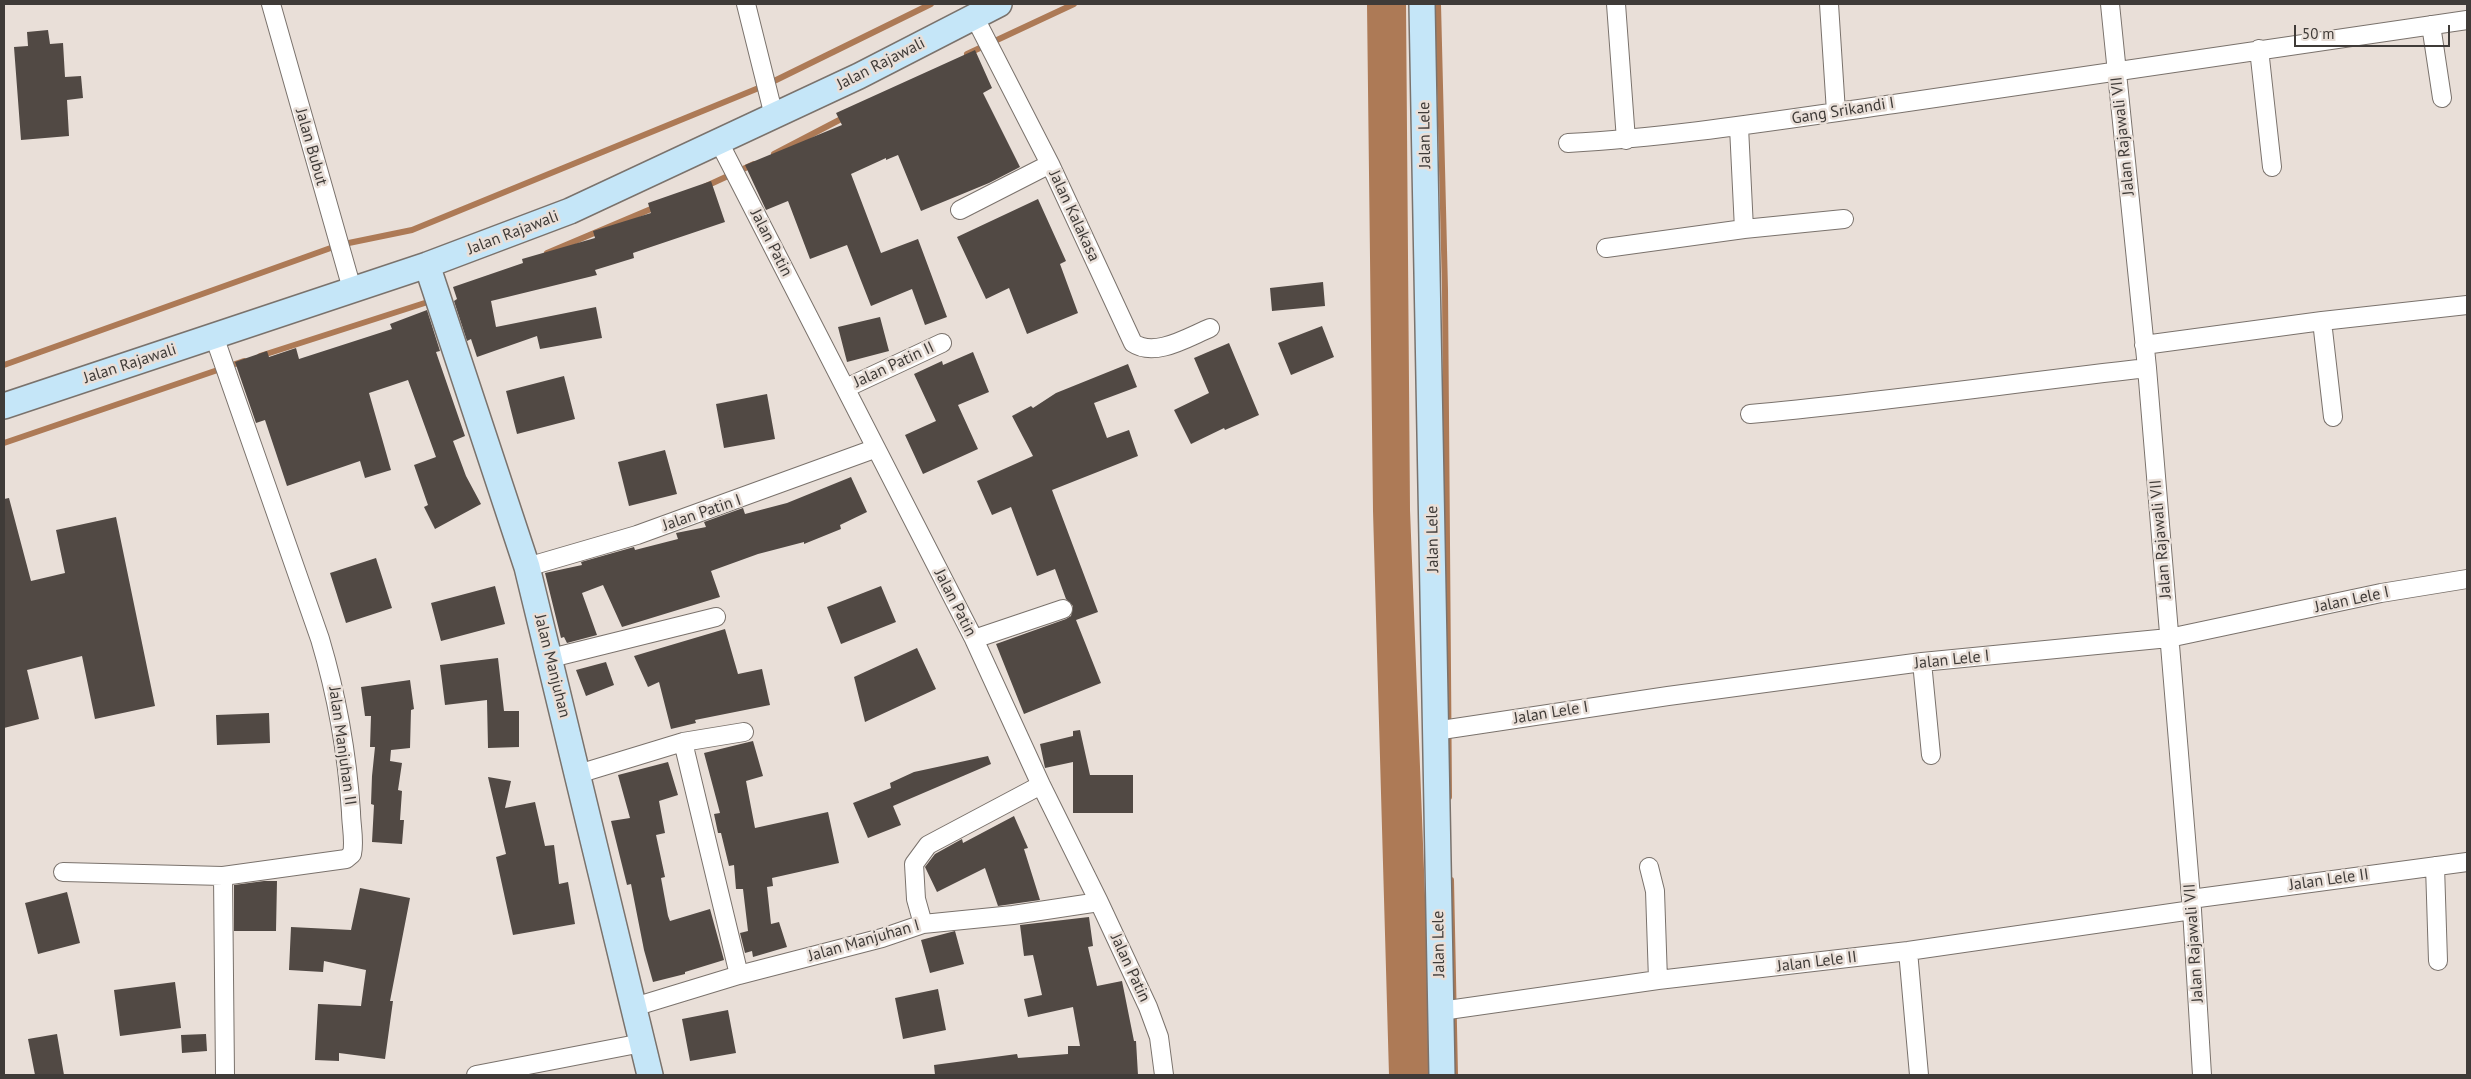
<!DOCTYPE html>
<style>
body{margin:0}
#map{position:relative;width:2471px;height:1079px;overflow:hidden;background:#e9dfd8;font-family:"PT Sans",sans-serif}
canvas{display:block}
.frame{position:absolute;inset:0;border:5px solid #3f3b38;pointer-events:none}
.scale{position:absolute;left:2294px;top:25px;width:156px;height:22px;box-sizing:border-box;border:2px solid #3f3b38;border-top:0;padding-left:6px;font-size:15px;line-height:18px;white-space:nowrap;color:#3f3b38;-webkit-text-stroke:4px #e9dfd8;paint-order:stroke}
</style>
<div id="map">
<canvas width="2471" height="1079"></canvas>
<div class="frame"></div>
<div class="scale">50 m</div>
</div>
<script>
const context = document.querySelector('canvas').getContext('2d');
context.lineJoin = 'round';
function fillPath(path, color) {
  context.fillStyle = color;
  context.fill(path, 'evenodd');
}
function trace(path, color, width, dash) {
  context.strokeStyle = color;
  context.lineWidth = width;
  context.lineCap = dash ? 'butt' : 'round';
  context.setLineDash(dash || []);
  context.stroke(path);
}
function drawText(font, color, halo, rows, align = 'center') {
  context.font = font + ' "PT Sans",sans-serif';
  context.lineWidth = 5;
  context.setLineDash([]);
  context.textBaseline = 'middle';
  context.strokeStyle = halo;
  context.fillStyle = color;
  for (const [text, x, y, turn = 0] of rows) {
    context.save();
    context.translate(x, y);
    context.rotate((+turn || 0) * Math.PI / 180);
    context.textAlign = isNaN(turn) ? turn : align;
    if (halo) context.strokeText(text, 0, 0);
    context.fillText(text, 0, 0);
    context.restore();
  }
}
const water = new Path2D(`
 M 1367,4 L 1406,4 L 1410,510 L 1432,1075 L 1389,1075 L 1373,511 Z`);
const stream = new Path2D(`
 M 1438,4 L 1445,290 L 1449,797
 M 967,54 L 1074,4
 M 774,154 L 845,117
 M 704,187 L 754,164
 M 547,253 L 658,206
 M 260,356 L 434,300
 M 4,365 L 339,245 L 412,230 L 766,85 L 931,4
 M 4,443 L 244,361
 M 1451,880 L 1455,1075`);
const building = new Path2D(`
 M 48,30 L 50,44 L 63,43 L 65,77 L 81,76 L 83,98 L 67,100 L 69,136 L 21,140 L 14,47 L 28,46 L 27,32 Z
 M 975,50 L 992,88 L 983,93 L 1020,167 L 989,183 L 921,211 L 898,155 L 886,160 L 886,158 L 851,174 L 881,253 L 918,239 L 947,317 L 925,325 L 912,289 L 871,306 L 847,245 L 810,259 L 788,201 L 766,210 L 745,165 L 842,125 L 836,113 Z
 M 711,181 L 725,222 L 633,253 L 634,258 L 595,270 L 597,275 L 491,301 L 496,327 L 596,307 L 602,338 L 540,349 L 537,336 L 477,357 L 471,339 L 467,341 L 454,301 L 457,299 L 453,287 L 523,263 L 522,259 L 595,238 L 593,231 L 651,213 L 648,203 Z
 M 1038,199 L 1066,261 L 1060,264 L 1078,313 L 1027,334 L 1009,288 L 986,299 L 957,237 Z
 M 1323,282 L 1325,306 L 1272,311 L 1270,288 Z
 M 427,310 L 440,351 L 436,352 L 465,436 L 453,441 L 466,476 L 481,504 L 435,529 L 424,507 L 428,505 L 414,465 L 436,457 L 408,380 L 369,393 L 391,470 L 365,478 L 360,461 L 287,486 L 265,420 L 256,423 L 235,362 L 267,351 L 269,357 L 296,348 L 299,359 L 392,329 L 390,324 Z
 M 880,317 L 889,351 L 847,362 L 838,327 Z
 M 1322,326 L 1334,357 L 1291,375 L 1278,343 Z
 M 1229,343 L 1259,415 L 1225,430 L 1224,428 L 1191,444 L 1174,410 L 1209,393 L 1194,358 Z
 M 973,352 L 989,392 L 958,405 L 978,449 L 923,474 L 905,435 L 936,421 L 914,374 L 942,361 L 943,365 Z
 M 1128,364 L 1137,387 L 1094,403 L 1107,438 L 1129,430 L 1138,456 L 1052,490 L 1098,612 L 1076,620 L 1101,683 L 1024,714 L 996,644 L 1066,619 L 1071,616 L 1073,606 L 1066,599 L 1055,569 L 1037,576 L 1011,507 L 992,515 L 977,481 L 1033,456 L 1012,416 L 1031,406 L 1033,408 L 1056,393 Z
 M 564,376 L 575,419 L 517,434 L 506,391 Z
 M 767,394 L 775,439 L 724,448 L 716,404 Z
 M 665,450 L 677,494 L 629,506 L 618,462 Z
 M 851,477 L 867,512 L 840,525 L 841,529 L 804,544 L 804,542 L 758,554 L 711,571 L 720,597 L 622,627 L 603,585 L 582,593 L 597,635 L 567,643 L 564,637 L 561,638 L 545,573 L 582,565 L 581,562 L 634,547 L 635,550 L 678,539 L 676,533 L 706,527 L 704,522 L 743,508 L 745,514 L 787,503 Z
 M 9,498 L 31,581 L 65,573 L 56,530 L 116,517 L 155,706 L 95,719 L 82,656 L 27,670 L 39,719 L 4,728 L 4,499 Z
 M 376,558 L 392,608 L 346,623 L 330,573 Z
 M 495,586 L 505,624 L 441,641 L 431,603 Z
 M 881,586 L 896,622 L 841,644 L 827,607 Z
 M 725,629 L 738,674 L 762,669 L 770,705 L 695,720 L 696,723 L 671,729 L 659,682 L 648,687 L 634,656 Z
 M 917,648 L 936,689 L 865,722 L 854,677 Z
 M 498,658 L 504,711 L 519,711 L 519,747 L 488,748 L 487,700 L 445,705 L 440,665 Z
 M 606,662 L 614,685 L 586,696 L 576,670 Z
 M 410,680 L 414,709 L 411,710 L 410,748 L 391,750 L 390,761 L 402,763 L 398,790 L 402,791 L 400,820 L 404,820 L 402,844 L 372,842 L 374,805 L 371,804 L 372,776 L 375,747 L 370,747 L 371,716 L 365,716 L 361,687 Z
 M 269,713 L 270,743 L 217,745 L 216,715 Z
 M 1080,730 L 1090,775 L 1133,775 L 1133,813 L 1073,813 L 1073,762 L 1045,768 L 1040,744 L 1073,736 L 1073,731 Z
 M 753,741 L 763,776 L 746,781 L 755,828 L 828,812 L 839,863 L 772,878 L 773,886 L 767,887 L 771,924 L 779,922 L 787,947 L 753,957 L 752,951 L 745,953 L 740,933 L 748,931 L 743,889 L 736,889 L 734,865 L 729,866 L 721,833 L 718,833 L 714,814 L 720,813 L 704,753 Z
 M 988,756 L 991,764 L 893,806 L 901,825 L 868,838 L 853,803 L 891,788 L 890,783 L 914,772 Z
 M 668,762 L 678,795 L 659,801 L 665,833 L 656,835 L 665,877 L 661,878 L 668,916 L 670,921 L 710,909 L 724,960 L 685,972 L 685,974 L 653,982 L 644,950 L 631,884 L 627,885 L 611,821 L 630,818 L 618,775 Z
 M 488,777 L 511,781 L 505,808 L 535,802 L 545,846 L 554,845 L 559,884 L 568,882 L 575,924 L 513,935 L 496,857 L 506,854 Z
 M 1014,816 L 1028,848 L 1024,849 L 1040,900 L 998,906 L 985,868 L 937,892 L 925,867 L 935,854 L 962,839 L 963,843 Z
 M 264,881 L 277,881 L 276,931 L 234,931 L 234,885 Z
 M 360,888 L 410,898 L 390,1001 L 393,1001 L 385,1059 L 339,1053 L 339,1061 L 315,1060 L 318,1004 L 361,1006 L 366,970 L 324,961 L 323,972 L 289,970 L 291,927 L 351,930 Z
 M 67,892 L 80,943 L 38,954 L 25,903 Z
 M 1089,917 L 1093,946 L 1088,947 L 1097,986 L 1122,981 L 1134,1041 L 1136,1041 L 1138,1075 L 935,1075 L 934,1065 L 1017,1054 L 1018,1058 L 1068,1054 L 1068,1046 L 1080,1046 L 1073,1007 L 1028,1017 L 1024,999 L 1042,995 L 1033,955 L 1024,956 L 1020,925 Z
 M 955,931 L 964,964 L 930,973 L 921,940 Z
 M 175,982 L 181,1028 L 120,1036 L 114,990 Z
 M 938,989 L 946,1030 L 903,1039 L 895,998 Z
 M 728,1010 L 736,1053 L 690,1061 L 682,1019 Z
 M 57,1034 L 64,1075 L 35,1075 L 28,1039 Z
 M 206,1034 L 207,1051 L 182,1053 L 181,1035 Z`);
const street = new Path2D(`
 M 271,4 L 352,289
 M 746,4 L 774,116
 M 1616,4 L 1626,140
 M 1829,4 L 1836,112
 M 2110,4 L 2147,368 L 2192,910 L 2202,1075
 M 974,16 L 1050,164 L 1133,343 C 1155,358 1188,337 1210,328
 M 2431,25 L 2442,98
 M 2259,49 L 2272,167
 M 1739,127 L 1744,229
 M 719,142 L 974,639 L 1041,785 L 1099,902 L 1148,1007 L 1159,1037 L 1164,1075
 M 1568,143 C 1677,137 1785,119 1894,104 C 2085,77 2276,47 2467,20
 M 960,210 L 1050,164
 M 1606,248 L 1744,229 L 1844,219
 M 2322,321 L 2333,417
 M 2144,345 L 2322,321 L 2467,305
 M 846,388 L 942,343
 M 1750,414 C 1883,402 2014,383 2147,368
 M 527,567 L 637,535 L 874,449
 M 974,639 L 1063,609
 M 551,658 L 716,617
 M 1922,662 L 1931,755
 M 1435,731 L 1668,696 L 1922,662 L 2169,638 L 2381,593 L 2467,579
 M 683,742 L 739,975
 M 578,774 L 683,742 L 744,732
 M 2435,866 L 2438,961
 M 1649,867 L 1655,891 L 1658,980
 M 63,872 L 223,876 L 346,859 L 352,854 C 355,841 351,825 351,812 C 347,752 337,696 320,639 L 214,336
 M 223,876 L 225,1075
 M 2191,899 L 2467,862
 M 923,924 L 916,899 L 914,864 L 928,845 L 1041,785
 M 1908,951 L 1919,1075
 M 634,1007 L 739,975 L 882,938 L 923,924 L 1013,915 L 1099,902
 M 1441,1011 L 1658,980 L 1908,951 L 2192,910
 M 476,1075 L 642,1043`);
const secondary = new Path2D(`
 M 1422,4 L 1442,1075
 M 427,265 L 527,567 L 650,1075
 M 4,406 L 427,265 L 570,211 L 859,76 L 999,4`);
const streetNames = [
 ["Jalan Rajawali",881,64,-27],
 ["Gang Srikandi I",1843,111,-9],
 ["Jalan Lele",1425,135,-91],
 ["Jalan Rajawali VII",2123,136,-96],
 ["Jalan Bubut",311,147,74],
 ["Jalan Kalakasa",1074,216,65],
 ["Jalan Rajawali",513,233,-21],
 ["Jalan Patin",771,243,63],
 ["Jalan Rajawali",130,364,-18],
 ["Jalan Patin II",894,365,-25],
 ["Jalan Patin I",702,513,-19],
 ["Jalan Lele",1433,539,-91],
 ["Jalan Rajawali VII",2161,539,-95],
 ["Jalan Lele I",2352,600,-12],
 ["Jalan Patin",955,603,63],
 ["Jalan Lele I",1952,660,-6],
 ["Jalan Manjuhan",552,666,76],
 ["Jalan Lele I",1551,713,-9],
 ["Jalan Manjuhan II",342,746,82],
 ["Jalan Lele II",2329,880,-8],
 ["Jalan Manjuhan I",864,941,-16],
 ["Jalan Rajawali VII",2194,943,-94],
 ["Jalan Lele",1439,944,-91],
 ["Jalan Lele II",1817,962,-7],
 ["Jalan Patin",1130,968,65]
];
fillPath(water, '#ad7a56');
trace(stream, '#ad7a56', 6);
fillPath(building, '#514944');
trace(street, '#7a726c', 20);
trace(secondary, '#7a726c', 28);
trace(street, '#fff', 18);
trace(secondary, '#c5e6f8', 25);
drawText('16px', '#3f3b38', '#e9dfd8', streetNames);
</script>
